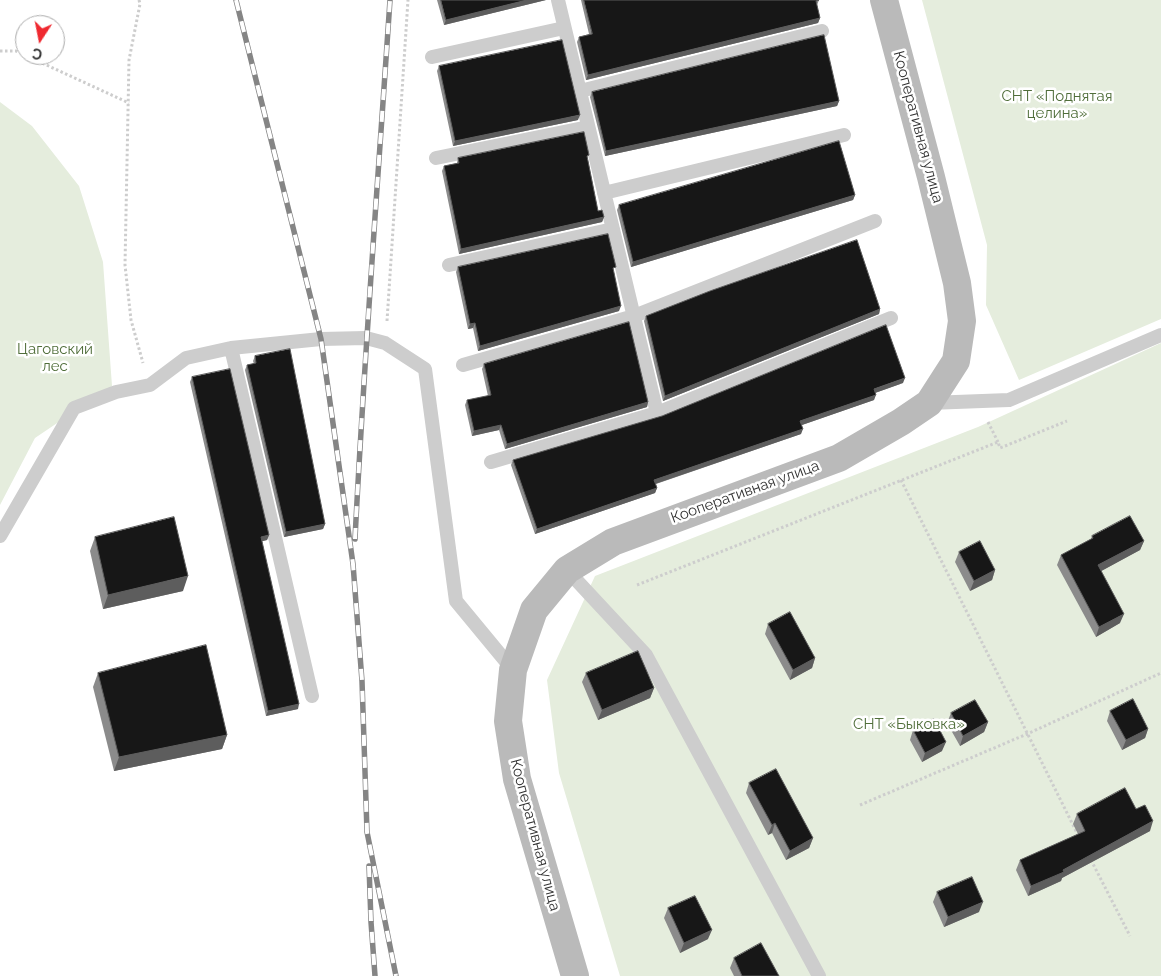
<!DOCTYPE html>
<meta charset="utf-8">
<style>
body{margin:0}
#map{position:relative;width:1161px;height:976px;overflow:hidden;background:#fff;font-family:Raleway,sans-serif}
canvas{display:block}
.north{position:absolute;left:15px;top:15px;width:50px;height:50px;box-sizing:border-box;background:#fff;border:1px solid #acacac;border-radius:50%;rotate:191deg;font-size:14px;font-weight:700;line-height:20px;text-align:center;color:#303030}
.north::after{content:'';display:block;margin:auto;width:18px;height:22px;background:#ef2930;clip-path:polygon(50% 0,100% 100%,50% 72%,0 100%)}
</style>
<div id="map">
<canvas width="1161" height="976"></canvas>
<div class="north">С</div>
</div>
<script>
const context = document.querySelector('canvas').getContext('2d');
context.lineJoin = 'round';
function fillPath(path, color) {
  context.fillStyle = color;
  context.fill(path, 'evenodd');
}
function trace(path, color, width, dash) {
  context.strokeStyle = color;
  context.lineWidth = width;
  context.lineCap = dash ? 'butt' : 'round';
  context.setLineDash(dash || []);
  context.stroke(path);
}
function drawText(font, color, halo, rows, align = 'center') {
  context.font = font + ' Raleway,sans-serif';
  context.lineWidth = 5;
  context.setLineDash([]);
  context.textBaseline = 'middle';
  context.strokeStyle = halo;
  context.fillStyle = color;
  for (const [text, x, y, turn = 0] of rows) {
    context.save();
    context.translate(x, y);
    context.rotate((+turn || 0) * Math.PI / 180);
    context.textAlign = isNaN(turn) ? turn : align;
    if (halo) context.strokeText(text, 0, 0);
    context.fillText(text, 0, 0);
    context.restore();
  }
}
const green = new Path2D(`
 M 922,0 L 1161,0 L 1161,319 L 1019,380 L 986,305 L 987,245 Z
 M 0,102 L 32,126 L 79,186 L 103,262 L 112,386 L 35,438 L 0,505 Z
 M 1161,343 L 1161,976 L 620,976 L 559,773 L 547,680 L 595,576 L 978,427 Z`);
const path = new Path2D(`
 M 139,0 L 140,4 L 129,60 L 125,265 L 131,320 L 143,363
 M 0,51 L 16,51 L 129,103
 M 387,321 L 408,0
 M 988,422 L 998,442
 M 901,480 L 1079,837
 M 637,585 L 998,442 L 1000,448 L 1067,421
 M 860,805 L 1027,734 L 1161,673
 M 1091,860 L 1130,936`);
const service = new Path2D(`
 M 558,0 L 657,413 L 891,318
 M 432,57 L 564,28
 M 580,91 L 822,31
 M 436,158 L 588,127
 M 604,193 L 844,135
 M 449,265 L 613,229
 M 231,348 L 312,696
 M 463,365 L 634,316 L 875,221
 M 929,403 L 1009,400 L 1161,335
 M 491,462 L 657,413
 M 0,536 L 74,408 L 116,392 L 150,385 L 186,358 L 231,348 L 321,339 L 366,338 L 385,343 L 425,369 L 456,601 L 513,670
 M 567,570 L 646,655 L 819,976`);
const secondary = new Path2D(`
 M 575,976 L 517,779 L 508,721 L 513,670 L 534,610 L 567,570 L 613,542 L 839,458 L 901,422 L 929,403 L 956,361 L 962,321 L 957,283 L 931,177 L 884,0`);
const rail = new Path2D(`
 M 236,0 L 321,339 L 353,564 L 362,681 L 367,832 L 396,976
 M 355,539 C 364,359 378,180 390,0
 M 369,866 L 371,922 L 375,976`);
const wall = new Path2D(`
 M 437,0 L 546,0 L 444,25 Z
 M 581,0 L 819,0 L 817,5 L 820,18 L 818,23 L 586,80 L 577,42 L 579,37 L 589,34 Z
 M 439,66 L 578,120 L 453,146 L 437,71 Z
 M 592,92 L 839,101 L 837,106 L 605,156 L 590,97 Z
 M 458,158 L 588,160 L 598,211 L 604,217 L 602,222 L 459,254 L 442,171 L 444,166 L 457,163 Z
 M 855,195 L 853,200 L 631,267 L 617,210 L 619,205 Z
 M 458,267 L 614,272 L 619,311 L 478,351 L 473,328 L 468,329 L 456,272 Z
 M 880,309 L 879,314 L 663,401 L 644,321 L 646,316 Z
 M 255,356 L 325,524 L 323,529 L 284,537 L 245,370 L 247,365 L 254,364 L 253,361 Z
 M 484,364 L 648,402 L 647,407 L 505,449 L 499,430 L 472,436 L 465,405 L 467,400 L 488,396 L 482,369 Z
 M 192,377 L 269,535 L 267,540 L 262,541 L 298,709 L 266,716 L 190,382 Z
 M 903,383 L 875,393 L 874,400 L 802,425 L 801,434 L 656,484 L 657,488 L 655,493 L 535,534 L 511,465 L 513,460 Z
 M 1092,536 L 1144,541 L 1140,550 L 1101,571 L 1120,623 L 1096,637 L 1057,565 L 1061,555 L 1091,539 Z
 M 95,537 L 183,591 L 103,609 L 90,551 Z
 M 959,552 L 995,570 L 992,580 L 970,591 L 955,562 Z
 M 768,624 L 815,658 L 812,668 L 790,680 L 765,634 Z
 M 98,673 L 227,735 L 222,749 L 114,771 L 93,687 Z
 M 586,673 L 654,688 L 650,698 L 598,720 L 582,682 Z
 M 1110,711 L 1148,729 L 1145,738 L 1122,750 L 1107,721 Z
 M 951,713 L 988,722 L 984,732 L 960,746 L 947,723 Z
 M 913,730 L 942,751 L 922,762 L 910,740 Z
 M 749,783 L 813,838 L 809,848 L 786,860 L 772,833 L 768,835 L 746,793 Z
 M 1136,809 L 1150,831 L 1062,878 L 1061,881 L 1028,896 L 1016,870 L 1020,860 L 1078,834 L 1073,824 L 1077,814 Z
 M 937,892 L 979,912 L 944,927 L 933,902 Z
 M 668,908 L 708,939 L 680,953 L 664,918 Z
 M 734,958 L 779,976 L 734,976 L 730,968 Z`);
const shadedWall = new Path2D(`
 M 527,0 L 546,0 L 444,25 L 446,20 Z
 M 820,18 L 818,23 L 586,80 L 588,75 Z
 M 839,101 L 837,106 L 605,156 L 606,151 Z
 M 580,115 L 578,120 L 453,146 L 455,141 Z
 M 855,195 L 853,200 L 631,267 L 633,262 Z
 M 604,217 L 602,222 L 459,254 L 461,249 Z
 M 621,306 L 619,311 L 478,351 L 480,346 Z
 M 880,309 L 879,314 L 663,401 L 665,396 Z
 M 475,323 L 473,328 L 468,329 L 470,324 Z
 M 905,378 L 903,383 L 872,394 L 874,389 Z
 M 876,395 L 874,400 L 799,426 L 800,421 Z
 M 648,402 L 647,407 L 505,449 L 507,444 Z
 M 501,425 L 499,430 L 472,436 L 474,431 Z
 M 803,429 L 801,434 L 652,485 L 654,480 Z
 M 657,488 L 655,493 L 535,534 L 537,529 Z
 M 325,524 L 323,529 L 284,537 L 286,532 Z
 M 269,535 L 267,540 L 259,542 L 261,537 Z
 M 1144,541 L 1140,550 L 1094,575 L 1098,565 Z
 M 995,570 L 992,580 L 970,591 L 974,581 Z
 M 188,576 L 183,591 L 103,609 L 108,595 Z
 M 1124,614 L 1120,623 L 1096,637 L 1099,627 Z
 M 815,658 L 812,668 L 790,680 L 793,670 Z
 M 654,688 L 650,698 L 598,720 L 602,710 Z
 M 299,704 L 298,709 L 266,716 L 268,711 Z
 M 988,722 L 984,732 L 960,746 L 963,736 Z
 M 1148,729 L 1145,738 L 1122,750 L 1126,740 Z
 M 227,735 L 222,749 L 114,771 L 119,757 Z
 M 946,742 L 942,751 L 922,762 L 925,753 Z
 M 1153,821 L 1150,831 L 1062,878 L 1061,881 L 1028,896 L 1031,886 L 1063,870 Z
 M 775,823 L 772,833 L 768,835 L 772,825 Z
 M 813,838 L 809,848 L 786,860 L 790,851 Z
 M 983,902 L 979,912 L 944,927 L 948,917 Z
 M 712,930 L 708,939 L 680,953 L 684,943 Z`);
const building = new Path2D(`
 M 441,0 L 527,0 L 446,20 Z
 M 584,0 L 819,0 L 816,1 L 820,18 L 588,75 L 579,37 L 592,34 Z
 M 824,35 L 839,101 L 606,151 L 592,92 Z
 M 562,40 L 580,115 L 455,141 L 439,66 Z
 M 584,132 L 589,155 L 587,156 L 598,211 L 602,210 L 604,217 L 461,249 L 444,166 L 459,163 L 458,158 Z
 M 839,141 L 855,195 L 633,262 L 619,205 Z
 M 608,234 L 616,267 L 613,268 L 621,306 L 480,346 L 475,323 L 470,324 L 458,267 Z
 M 857,240 L 880,309 L 665,396 L 646,316 L 710,291 Z
 M 629,322 L 648,402 L 507,444 L 501,425 L 474,431 L 467,400 L 491,395 L 484,364 Z
 M 886,325 L 905,378 L 874,389 L 876,395 L 800,421 L 803,429 L 654,480 L 657,488 L 537,529 L 513,460 L 662,416 Z
 M 290,349 L 325,524 L 286,532 L 247,365 L 256,363 L 255,356 Z
 M 230,369 L 269,535 L 261,537 L 299,704 L 268,711 L 192,377 Z
 M 1130,516 L 1144,541 L 1098,565 L 1124,614 L 1099,627 L 1061,555 L 1093,538 L 1092,536 Z
 M 174,517 L 188,576 L 108,595 L 95,537 Z
 M 980,541 L 995,570 L 974,581 L 959,552 Z
 M 790,612 L 815,658 L 793,670 L 768,624 Z
 M 206,645 L 227,735 L 119,757 L 98,673 Z
 M 638,651 L 654,688 L 602,710 L 586,673 Z
 M 1133,699 L 1148,729 L 1126,740 L 1110,711 Z
 M 975,700 L 988,722 L 963,736 L 951,713 Z
 M 934,719 L 946,742 L 925,753 L 913,730 Z
 M 776,769 L 813,838 L 790,851 L 775,823 L 772,825 L 749,783 Z
 M 1125,788 L 1136,809 L 1145,805 L 1153,821 L 1063,870 L 1064,872 L 1031,886 L 1020,860 L 1085,831 L 1077,814 Z
 M 972,877 L 983,902 L 948,917 L 937,892 Z
 M 695,896 L 712,930 L 684,943 L 668,908 Z
 M 761,943 L 779,976 L 742,976 L 734,958 Z`);
const parkNames = [
 ["СНТ «Поднятая",1057,96],
 ["целина»",1057,113],
 ["Цаговский",55,349],
 ["лес",55,366],
 ["СНТ «Быковка»",909,724]
];
const streetNames = [
 ["Кооперативная улица",918,127,75],
 ["Кооперативная улица",745,492,-20],
 ["Кооперативная улица",535,835,75]
];
fillPath(green, '#e5eddd');
trace(path, '#cdcdcd', 3, [2.5, 2.5]);
trace(service, '#cdcdcd', 14);
trace(secondary, '#bababa', 28);
trace(rail, '#858585', 5.5);
trace(rail, '#fff', 4, [11]);
fillPath(wall, '#8b8b8b');
fillPath(shadedWall, '#5d5d5d');
fillPath(building, '#171717');
trace(building, '#5d5d5d', 1);
drawText('15px', '#506e3a', '#fff', parkNames);
drawText('15px', '#303030', '#fff', streetNames);
</script>
